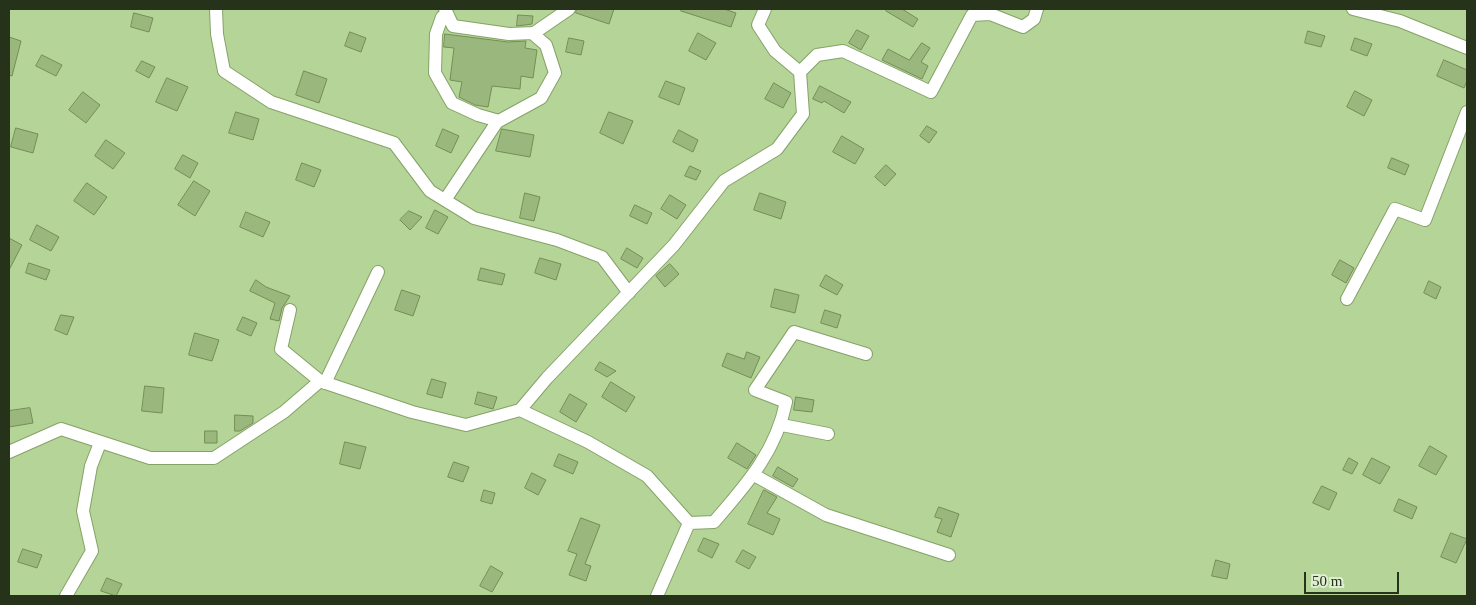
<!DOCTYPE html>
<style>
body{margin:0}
#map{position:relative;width:1476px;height:605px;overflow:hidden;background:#b5d497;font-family:Georgia,serif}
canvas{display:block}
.frame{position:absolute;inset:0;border:10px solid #263219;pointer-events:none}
.scale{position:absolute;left:1304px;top:572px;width:95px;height:22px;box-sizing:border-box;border:2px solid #263219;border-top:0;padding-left:6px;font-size:15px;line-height:18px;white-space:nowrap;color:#263219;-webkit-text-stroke:4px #dfefd1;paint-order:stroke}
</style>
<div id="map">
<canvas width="1476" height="605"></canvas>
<div class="frame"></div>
<div class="scale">50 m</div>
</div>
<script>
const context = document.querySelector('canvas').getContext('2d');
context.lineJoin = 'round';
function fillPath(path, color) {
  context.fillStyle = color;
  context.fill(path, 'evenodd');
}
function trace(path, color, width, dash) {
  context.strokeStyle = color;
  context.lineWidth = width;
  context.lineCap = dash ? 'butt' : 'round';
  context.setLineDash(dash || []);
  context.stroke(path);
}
const building = new Path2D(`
 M 577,9 L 614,9 L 609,24 L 576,13 Z
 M 682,9 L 724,9 L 736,13 L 731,27 L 681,11 Z
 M 887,9 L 902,9 L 918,19 L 913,27 L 886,11 Z
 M 134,13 L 153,18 L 149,32 L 131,27 Z
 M 518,15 L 533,16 L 532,24 L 517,26 Z
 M 857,30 L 869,36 L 861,50 L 849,43 Z
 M 1308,31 L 1325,36 L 1321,47 L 1305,43 Z
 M 350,32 L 366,38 L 361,52 L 345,46 Z
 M 698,33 L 716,43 L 706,60 L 689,51 Z
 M 445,34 L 508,42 L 526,41 L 525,48 L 537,50 L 533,78 L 521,76 L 520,89 L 492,86 L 488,107 L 475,105 L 459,97 L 462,82 L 450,80 L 454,48 L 444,47 Z
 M 9,37 L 21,41 L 12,76 L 9,75 Z
 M 569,38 L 584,41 L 581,55 L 566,52 Z
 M 1355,38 L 1372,44 L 1367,56 L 1351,50 Z
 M 922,43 L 930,48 L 921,62 L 928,66 L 922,79 L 882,60 L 888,49 L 909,60 Z
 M 42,55 L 62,65 L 56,76 L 36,66 Z
 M 1444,60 L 1467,70 L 1467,81 L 1464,88 L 1437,76 Z
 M 142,61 L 155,67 L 149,78 L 136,71 Z
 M 304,71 L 327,79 L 319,103 L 296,95 Z
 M 167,78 L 188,87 L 177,111 L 156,102 Z
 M 666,81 L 685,88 L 679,105 L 659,97 Z
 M 774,83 L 791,93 L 783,108 L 765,99 Z
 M 820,86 L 851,102 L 844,113 L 824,101 L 822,103 L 813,99 Z
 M 1355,91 L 1372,100 L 1364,116 L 1347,107 Z
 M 83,92 L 100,105 L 86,123 L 69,110 Z
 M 236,112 L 259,119 L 253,140 L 229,133 Z
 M 609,112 L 633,121 L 623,144 L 600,133 Z
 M 927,126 L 937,132 L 929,143 L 920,136 Z
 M 16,128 L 38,134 L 33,153 L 11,147 Z
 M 443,129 L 459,136 L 451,153 L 436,146 Z
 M 502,129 L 534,135 L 530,157 L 496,151 Z
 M 679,130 L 698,140 L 693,152 L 673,142 Z
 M 842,136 L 864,149 L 855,164 L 833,152 Z
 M 106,140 L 125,153 L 113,169 L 95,156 Z
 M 183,155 L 198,163 L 190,178 L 175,169 Z
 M 1392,158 L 1409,165 L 1405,175 L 1388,168 Z
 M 302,163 L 321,170 L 314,187 L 296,180 Z
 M 886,165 L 896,174 L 885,186 L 875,177 Z
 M 690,166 L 701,171 L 696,180 L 685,176 Z
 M 194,181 L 210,191 L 195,216 L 178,205 Z
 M 87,183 L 107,197 L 94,215 L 74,201 Z
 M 525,193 L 540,197 L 534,221 L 520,218 Z
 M 760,193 L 786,202 L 781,219 L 754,210 Z
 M 670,195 L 686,205 L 677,219 L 661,209 Z
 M 635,205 L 652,213 L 647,224 L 630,216 Z
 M 435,210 L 448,217 L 438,234 L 426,228 Z
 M 409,211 L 422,217 L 410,230 L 400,220 Z
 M 246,212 L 270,222 L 263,237 L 240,227 Z
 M 37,225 L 59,237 L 51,251 L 30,240 Z
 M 9,238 L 22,245 L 9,270 Z
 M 627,248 L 643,258 L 637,268 L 621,259 Z
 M 540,258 L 561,264 L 556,280 L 535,273 Z
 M 1340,260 L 1354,268 L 1346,283 L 1332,275 Z
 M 29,263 L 50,270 L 46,280 L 26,273 Z
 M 670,264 L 679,274 L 665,287 L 656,276 Z
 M 481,268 L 505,274 L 502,285 L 478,280 Z
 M 826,275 L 843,285 L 837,295 L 820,286 Z
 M 256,280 L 266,287 L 290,296 L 282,308 L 279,321 L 270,319 L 275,303 L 250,291 Z
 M 1429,281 L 1441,287 L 1436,299 L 1424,293 Z
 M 775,289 L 799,295 L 795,313 L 771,307 Z
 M 402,290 L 420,296 L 413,316 L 395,310 Z
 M 825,310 L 841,315 L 837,328 L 821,323 Z
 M 61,315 L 74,317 L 67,335 L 55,330 Z
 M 243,317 L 257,323 L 251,336 L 237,330 Z
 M 195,333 L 219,340 L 212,361 L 189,355 Z
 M 747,352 L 760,357 L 751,378 L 722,366 L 727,353 L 744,359 Z
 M 600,362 L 616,371 L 607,377 L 595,370 Z
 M 432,379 L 446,383 L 442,398 L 427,394 Z
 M 611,382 L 635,397 L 626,412 L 602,397 Z
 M 145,386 L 164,388 L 162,413 L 142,411 Z
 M 478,392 L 497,397 L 493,409 L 475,404 Z
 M 570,394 L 587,404 L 576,422 L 560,412 Z
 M 796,397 L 814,400 L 812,412 L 794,410 Z
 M 30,408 L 33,423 L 9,427 L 9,411 Z
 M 235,415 L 253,416 L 253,423 L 240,431 L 235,431 Z
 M 205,431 L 217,431 L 217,443 L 205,443 Z
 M 345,442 L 366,447 L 360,469 L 340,464 Z
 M 737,443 L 756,455 L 747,469 L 728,458 Z
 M 1430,446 L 1447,456 L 1436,475 L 1419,466 Z
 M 559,454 L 578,462 L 573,474 L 554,466 Z
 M 1349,458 L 1358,463 L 1352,474 L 1343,470 Z
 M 1372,458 L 1390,467 L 1380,484 L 1363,475 Z
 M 454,462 L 469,467 L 463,482 L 448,477 Z
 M 778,467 L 798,479 L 793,487 L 773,476 Z
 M 532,473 L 546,480 L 538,495 L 525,488 Z
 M 1322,486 L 1337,493 L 1329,510 L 1313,503 Z
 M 484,490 L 495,493 L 492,504 L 481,501 Z
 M 764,490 L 777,497 L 767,513 L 780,519 L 773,535 L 748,524 Z
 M 1399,499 L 1417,507 L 1412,519 L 1394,511 Z
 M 939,507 L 959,514 L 951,537 L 937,532 L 942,519 L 935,517 Z
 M 581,518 L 600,525 L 585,564 L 591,566 L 586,581 L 569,575 L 577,554 L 568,551 Z
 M 1451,533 L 1467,539 L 1456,563 L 1441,557 Z
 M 704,538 L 719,544 L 712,558 L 698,551 Z
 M 23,549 L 42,555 L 37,568 L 18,562 Z
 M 743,550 L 756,557 L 749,569 L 736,562 Z
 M 1216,560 L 1230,564 L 1227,579 L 1212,576 Z
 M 491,566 L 503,573 L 492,592 L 480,586 Z
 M 107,578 L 122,584 L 116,596 L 101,591 Z`);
const minor = new Path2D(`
 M 216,9 L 217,34 L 224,71 L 271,102 L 394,143 L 430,191 L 474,218 L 557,240 L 602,257 L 629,293
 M 445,9 L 453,26 L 509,34 L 534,33 L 569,9
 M 1353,9 L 1400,21 L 1467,48
 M 448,15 L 442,17 L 436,34 L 435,73 L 452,103 L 478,115 L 499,121
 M 800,72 L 817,55 L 843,51 L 931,92 L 972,15 L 990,14 L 1023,27 L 1034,19 L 1037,9
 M 445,200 L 497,122 L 541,98 L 555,73 L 546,45 L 532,33
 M 1347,299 L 1395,209 L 1425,220 L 1467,112
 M 290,310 L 281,349 L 320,381
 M 325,383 L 378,272
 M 520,410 L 547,378 L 674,245 L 724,181 L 777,149 L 803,114 L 800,72 L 775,51 L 758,25 L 765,9
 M 782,425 L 828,434
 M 9,452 L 61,429 L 150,458 L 214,458 L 284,412 L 320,381 L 412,412 L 466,425 L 520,410 L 588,442 L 647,476 L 689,523 L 657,596
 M 754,475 L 826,515 L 949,555
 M 689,523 L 714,522 C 746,485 776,452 786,402 L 755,390 L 794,332 L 866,354
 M 66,596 L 92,551 L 83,511 L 91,466 L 100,443`);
fillPath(building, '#9ab87d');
trace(building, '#728e54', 1);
trace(minor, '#85a267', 14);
trace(minor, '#fff', 12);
</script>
